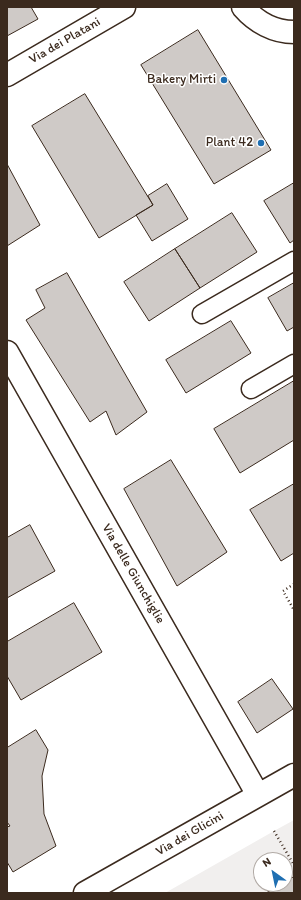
<!DOCTYPE html>
<style>
body{margin:0}
#map{position:relative;width:301px;height:900px;overflow:hidden;background:#fff;font-family:Itim,sans-serif}
canvas{display:block}
.frame{position:absolute;inset:0;border:8px solid #3b2a1e;pointer-events:none}
.north{position:absolute;left:253px;top:852px;width:40px;height:40px;box-sizing:border-box;background:#fff;border:1px solid #b1aaa5;border-radius:50%;rotate:327deg;font-size:11px;font-weight:700;line-height:16px;text-align:center;color:#3b2a1e}
.north::after{content:'';display:block;margin:auto;width:14px;height:18px;background:#1f6fb2;clip-path:polygon(50% 0,100% 100%,50% 72%,0 100%)}
</style>
<div id="map">
<canvas width="301" height="900"></canvas>
<div class="frame"></div>
<div class="north">N</div>
</div>
<script>
const context = document.querySelector('canvas').getContext('2d');
context.lineJoin = 'round';
function fillPath(path, color) {
  context.fillStyle = color;
  context.fill(path, 'evenodd');
}
function trace(path, color, width, dash) {
  context.strokeStyle = color;
  context.lineWidth = width;
  context.lineCap = dash ? 'butt' : 'round';
  context.setLineDash(dash || []);
  context.stroke(path);
}
function drawText(font, color, halo, rows, align = 'center') {
  context.font = font + ' Itim,sans-serif';
  context.lineWidth = 3;
  context.setLineDash([]);
  context.textBaseline = 'middle';
  context.strokeStyle = halo;
  context.fillStyle = color;
  for (const [text, x, y, turn = 0] of rows) {
    context.save();
    context.translate(x, y);
    context.rotate((+turn || 0) * Math.PI / 180);
    context.textAlign = isNaN(turn) ? turn : align;
    if (halo) context.strokeText(text, 0, 0);
    context.fillText(text, 0, 0);
    context.restore();
  }
}
const built = new Path2D(`
 M 294,820 L 294,893 L 165,893 L 274,831 ZM 261,860 L 285,860 L 285,884 L 261,884 Z`);
const building = new Path2D(`
 M 7,7 L 31,7 L 38,19 L 7,36 Z
 M 198,30 L 271,150 L 214,184 L 141,65 Z
 M 85,94 L 153,205 L 99,238 L 32,126 Z
 M 7,164 L 40,225 L 7,246 Z
 M 294,183 L 294,240 L 290,243 L 264,201 Z
 M 167,184 L 188,219 L 152,241 L 136,215 L 153,205 L 148,196 Z
 M 232,213 L 257,252 L 200,288 L 175,249 Z
 M 175,249 L 200,288 L 149,321 L 124,282 Z
 M 67,273 L 147,412 L 116,435 L 106,411 L 90,422 L 26,320 L 45,308 L 36,290 Z
 M 294,283 L 294,327 L 287,331 L 268,298 Z
 M 231,321 L 251,353 L 186,393 L 166,360 Z
 M 294,381 L 294,440 L 240,473 L 214,429 Z
 M 171,460 L 227,552 L 177,586 L 124,489 Z
 M 294,484 L 294,553 L 281,561 L 250,510 Z
 M 30,525 L 55,571 L 7,598 L 7,538 Z
 M 74,603 L 102,652 L 21,700 L 7,676 L 7,642 Z
 M 272,679 L 293,709 L 257,733 L 238,702 Z
 M 36,730 L 48,750 L 42,776 L 44,814 L 56,846 L 13,872 L 7,862 L 7,827 L 10,826 L 7,822 L 7,748 Z
 M 294,877 L 294,893 L 266,893 L 282,884 L 285,884 L 285,882 Z`);
const path = new Path2D(`
 M 294,584 L 283,591 L 294,610
 M 274,831 L 294,865`);
const service = new Path2D(`
 M 202,314 L 294,261
 M 251,389 L 294,364`);
const minor = new Path2D(`
 M 7,75 L 124,7
 M 7,352 L 258,795
 M 85,893 L 294,775`);
const tertiary = new Path2D(`
 M 243,7 C 256,22 274,32 294,32`);
const markers = [
 [224,80,4,"#1f6fb2"],
 [261,143,4,"#1f6fb2"]
];
const streetNames = [
 ["Via dei Platani",65,41,-30],
 ["Via delle Giunchiglie",133,574,60],
 ["Via dei Glicini",190,834,-30]
];
const poiNames = [
 ["Bakery Mirti",216,80],
 ["Plant 42",253,143]
];
fillPath(built, '#f1efee');
fillPath(building, '#cfcac7');
trace(building, '#3b2a1e', 1);
trace(service, '#3b2a1e', 21);
trace(minor, '#3b2a1e', 25);
trace(tertiary, '#3b2a1e', 25);
trace(path, '#3b2a1e', 2.5, [1, 3]);
trace(service, '#fff', 18);
trace(minor, '#fff', 22);
trace(tertiary, '#fff', 22);
for (const [x, y, r, color] of markers) {
  const dot = new Path2D();
  dot.arc(x, y, r, 0, 2 * Math.PI);
  context.fillStyle = color;
  context.fill(dot);
  trace(dot, '#fff', 1.5);
}
drawText('13px', '#3b2a1e', '#fff', streetNames);
drawText('13px', '#3b2a1e', '#fff', poiNames, 'right');
</script>
